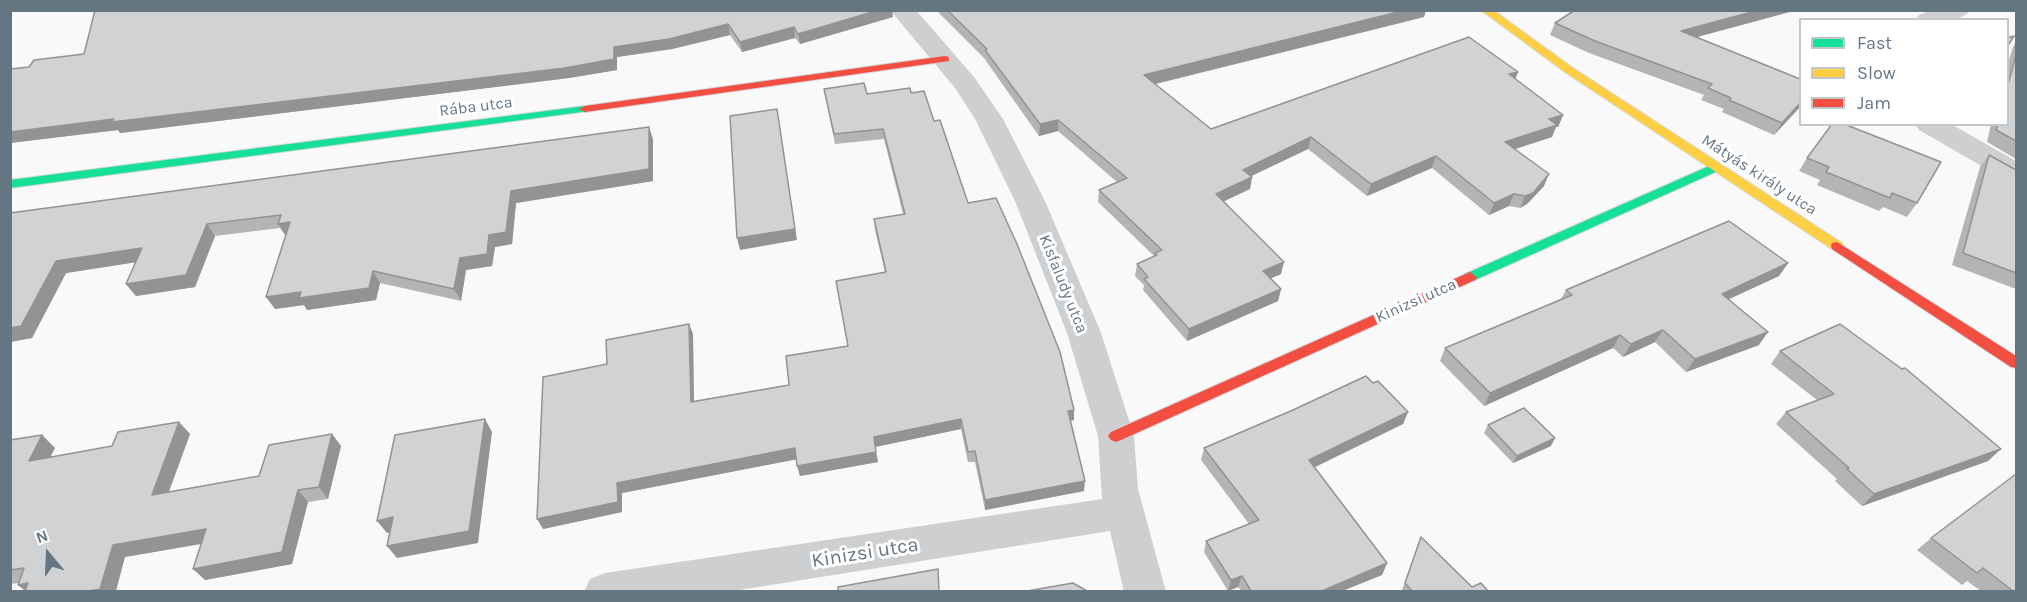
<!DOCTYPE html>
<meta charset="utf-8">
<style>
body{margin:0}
#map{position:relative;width:2027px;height:602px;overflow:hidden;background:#f9f9f9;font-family:Karla,sans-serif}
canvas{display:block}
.frame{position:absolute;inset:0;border:12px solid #657683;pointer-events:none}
.legend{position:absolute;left:1799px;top:18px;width:210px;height:108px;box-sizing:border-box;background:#fff;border:2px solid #c1c8cd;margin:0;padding:8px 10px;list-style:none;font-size:18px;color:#657683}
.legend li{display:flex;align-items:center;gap:12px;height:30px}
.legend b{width:30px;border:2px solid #c1c8cd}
.north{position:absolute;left:18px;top:524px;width:60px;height:60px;-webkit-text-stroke:4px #fff;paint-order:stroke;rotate:341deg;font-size:16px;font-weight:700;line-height:24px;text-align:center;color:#657683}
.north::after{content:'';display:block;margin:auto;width:21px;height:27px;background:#657683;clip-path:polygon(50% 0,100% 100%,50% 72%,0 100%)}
</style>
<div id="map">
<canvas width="2027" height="602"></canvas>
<div class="frame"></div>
<ul class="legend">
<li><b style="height:8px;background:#16e098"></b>Fast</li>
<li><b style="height:8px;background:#ffcf43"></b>Slow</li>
<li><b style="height:8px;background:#f24e42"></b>Jam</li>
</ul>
<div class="north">N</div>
</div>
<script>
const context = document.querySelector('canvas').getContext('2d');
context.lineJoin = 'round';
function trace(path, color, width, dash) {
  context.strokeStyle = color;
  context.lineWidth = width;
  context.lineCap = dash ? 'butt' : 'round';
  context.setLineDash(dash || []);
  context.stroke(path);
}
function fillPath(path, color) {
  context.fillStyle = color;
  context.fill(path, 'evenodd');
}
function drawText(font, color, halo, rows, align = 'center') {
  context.font = font + ' Karla,sans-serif';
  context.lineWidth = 6;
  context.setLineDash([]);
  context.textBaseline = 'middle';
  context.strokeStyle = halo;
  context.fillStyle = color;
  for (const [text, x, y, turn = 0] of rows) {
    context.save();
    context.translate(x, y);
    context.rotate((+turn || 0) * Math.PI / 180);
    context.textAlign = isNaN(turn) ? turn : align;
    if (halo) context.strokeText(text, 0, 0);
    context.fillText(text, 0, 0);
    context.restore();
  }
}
const street = new Path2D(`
 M 890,10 L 916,10 L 974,77 L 1003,119 L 1045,201 L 1101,333 L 1134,436 L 1138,489 L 1166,592 L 1124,592 L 1110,531 L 727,592 L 584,592 L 590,579 L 605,573 L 1102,499 L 1098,436 L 1067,333 L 1015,201 L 975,119 L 955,88 Z
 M 1932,10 L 1970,10 C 1960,25 1931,20 1916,20 L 1919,15 Z
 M 1915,124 L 1951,124 L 2016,161 L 2016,182 L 2006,180 L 1919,130 Z`);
const fast = new Path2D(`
 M 585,106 L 589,107 L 589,111 L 10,188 L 10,180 Z
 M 1716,163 L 1720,164 L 1722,167 L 1720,170 L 1475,280 L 1470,282 L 1463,277 L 1465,274 Z`);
const slow = new Path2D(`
 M 1481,10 L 1493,10 L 1573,68 L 1842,243 L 1843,246 L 1842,249 L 1832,249 L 1565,72 Z`);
const jam = new Path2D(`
 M 945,56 L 949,57 L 949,61 L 585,112 L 579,109 L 585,106 Z
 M 1837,242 L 2016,356 L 2016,368 L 2011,367 L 1832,249 L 1831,246 L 1832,243 Z
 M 1470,272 L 1477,277 L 1475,280 L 1121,440 L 1116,442 L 1111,440 L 1108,436 L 1111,432 Z`);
const wall = new Path2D(`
 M 936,10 L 1426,10 L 1424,17 L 1155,84 L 1211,129 L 1518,72 L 1515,79 L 1563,115 L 1558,127 L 1556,127 L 1552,137 L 1514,149 L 1544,186 L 1527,204 L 1520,208 L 1509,206 L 1489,215 L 1432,168 L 1367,196 L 1308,149 L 1251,176 L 1252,177 L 1250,189 L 1223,201 L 1281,274 L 1271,278 L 1281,289 L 1278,301 L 1187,341 L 1143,290 L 1144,285 L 1135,276 L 1137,264 L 1154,256 L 1098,202 L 1099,190 L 1117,182 L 1058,131 L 1039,136 L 986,61 L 985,59 Z
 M 1575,10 L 1797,10 L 1696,37 L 1800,107 L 1774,135 L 1722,112 L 1724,109 L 1701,100 L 1704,95 L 1589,53 L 1550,35 L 1555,23 Z
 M 893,17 L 800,44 L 795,38 L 742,52 L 730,35 L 672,49 L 617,57 L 617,70 L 569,78 L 120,133 L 118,130 L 10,143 L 10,69 L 29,67 L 34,60 Z
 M 2016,42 L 2016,159 L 1987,142 L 1991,124 L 2007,124 L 2007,66 L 2013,47 Z
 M 824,89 L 867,94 L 911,93 L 934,121 L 968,203 L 1074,420 L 1070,421 L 1084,491 L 985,510 L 975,462 L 968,462 L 961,429 L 875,447 L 878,462 L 800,476 L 797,459 L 622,493 L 622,512 L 543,529 L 607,364 L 689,324 L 693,334 L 694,401 L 789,385 L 848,346 L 885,272 L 875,230 L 874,219 L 903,214 L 884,139 L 835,144 Z
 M 653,139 L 653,181 L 516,203 L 512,244 L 495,247 L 492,266 L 466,270 L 461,301 L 380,283 L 376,300 L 307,310 L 304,305 L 275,309 L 286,236 L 280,228 L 215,236 L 195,287 L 136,296 L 126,284 L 135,262 L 66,273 L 32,338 L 10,342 L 10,213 Z
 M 1989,155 L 2016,170 L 2016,289 L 1952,265 L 1980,167 Z
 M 1807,158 L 1917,203 L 1907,217 L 1883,207 L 1879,211 L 1817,185 L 1820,180 L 1799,171 Z
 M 1788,263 L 1779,276 L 1729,299 L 1759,345 L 1686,372 L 1655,342 L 1623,357 L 1613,348 L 1484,406 L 1440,361 L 1445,348 L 1561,299 L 1566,290 Z
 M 1780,351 L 1988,461 L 1862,506 L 1835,481 L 1837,479 L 1776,424 L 1786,412 L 1817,400 L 1771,364 Z
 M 1373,383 L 1408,412 L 1403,424 L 1314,467 L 1387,563 L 1382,575 L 1342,591 L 1241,591 L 1238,587 L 1228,591 L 1204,552 L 1206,541 L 1249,524 L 1201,460 L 1204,448 Z
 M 179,422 L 190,434 L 169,492 L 259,476 L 332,434 L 341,446 L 328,499 L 308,502 L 292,564 L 205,580 L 201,544 L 125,557 L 25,591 L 18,585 L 19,583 L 10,584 L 10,440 L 42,435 L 55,448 L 50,457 L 112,446 Z
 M 1488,425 L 1551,446 L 1513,463 L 1484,433 Z
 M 2016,474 L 2016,591 L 1981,591 L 1967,581 L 1962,585 L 1917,550 L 1931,538 Z
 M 1421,537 L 1472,587 L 1488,591 L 1403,591 L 1402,590 L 1418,544 Z`);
const shadedWall = new Path2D(`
 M 879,10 L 892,10 L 893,17 L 800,44 L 798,34 Z
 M 1406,10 L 1426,10 L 1424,17 L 1143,87 L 1144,75 Z
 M 1759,10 L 1797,10 L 1675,43 L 1681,31 Z
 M 728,24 L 730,35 L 672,49 L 617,57 L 617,70 L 569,78 L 120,133 L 118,130 L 10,143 L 10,132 L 614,47 Z
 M 794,27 L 795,38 L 742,52 L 740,42 Z
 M 1518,72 L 1514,83 L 1509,74 Z
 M 1800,103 L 1800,107 L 1774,135 L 1782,123 Z
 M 1563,115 L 1558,127 L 1556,127 L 1552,137 L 1500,154 L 1505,142 L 1549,119 Z
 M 1058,120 L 1058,131 L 1039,136 L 1040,124 Z
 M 779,121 L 797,240 L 740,250 L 737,238 Z
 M 649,127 L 653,139 L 653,181 L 516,203 L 512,244 L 495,247 L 492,266 L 466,270 L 461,301 L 454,289 L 460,258 L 489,235 L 511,191 Z
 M 1311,137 L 1308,149 L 1241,181 L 1243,170 Z
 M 1436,156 L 1432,168 L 1367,196 L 1371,184 Z
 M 1549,174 L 1544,186 L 1527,204 L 1520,208 L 1525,196 Z
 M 1252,177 L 1250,189 L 1214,206 L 1216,194 Z
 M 1514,194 L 1509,206 L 1489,215 L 1494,203 Z
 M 290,222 L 286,236 L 278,224 Z
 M 207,224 L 215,236 L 195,287 L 136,296 L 126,284 Z
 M 142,248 L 151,260 L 66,273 L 32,338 L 10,342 L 10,328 L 56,261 Z
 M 1284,262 L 1281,274 L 1260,283 L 1263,271 Z
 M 1788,263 L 1779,276 L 1714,306 L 1722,294 Z
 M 373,271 L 380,283 L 376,300 L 307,310 L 304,305 L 275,309 L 266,297 Z
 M 1281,289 L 1278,301 L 1187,341 L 1189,329 Z
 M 689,324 L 693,334 L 694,412 L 691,402 Z
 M 1663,330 L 1655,342 L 1623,357 L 1631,344 Z
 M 1768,332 L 1759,345 L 1686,372 L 1695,359 Z
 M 1620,335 L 1613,348 L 1484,406 L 1490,393 Z
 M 1074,410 L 1074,420 L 1067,421 L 1068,411 Z
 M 1408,412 L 1403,424 L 1305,472 L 1309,460 Z
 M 485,419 L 492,432 L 478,543 L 397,558 L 387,546 Z
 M 961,419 L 961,429 L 875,447 L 874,437 Z
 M 179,422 L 190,434 L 163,507 L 152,495 Z
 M 332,434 L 341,446 L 328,499 L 319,487 Z
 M 42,435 L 55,448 L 42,473 L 29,461 Z
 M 1555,438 L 1551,446 L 1513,463 L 1517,456 Z
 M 795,448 L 798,459 L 622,493 L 622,512 L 543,529 L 537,519 L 617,483 Z
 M 2001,449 L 1988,461 L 1862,506 L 1874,494 Z
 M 876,452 L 878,462 L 800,476 L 797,466 Z
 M 1085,481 L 1084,491 L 985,510 L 985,500 Z
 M 298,490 L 308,502 L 292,564 L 205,580 L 193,569 Z
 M 393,517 L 402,530 L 387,533 L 377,521 Z
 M 206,529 L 217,541 L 125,557 L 116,591 L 89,591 L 113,545 Z
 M 1387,563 L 1382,575 L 1342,591 L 1321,591 Z
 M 1242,576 L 1238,587 L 1228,591 L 1231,580 Z
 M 28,583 L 26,591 L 18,585 Z`);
const building = new Path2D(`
 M 95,10 L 879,10 L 798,34 L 794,27 L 740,42 L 728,24 L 669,39 L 614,47 L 614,59 L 565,68 L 112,122 L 114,119 L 10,132 L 10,69 L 29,67 L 34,60 L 84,54 Z
 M 947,10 L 1406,10 L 1144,75 L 1211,129 L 1469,37 L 1518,72 L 1509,74 L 1563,115 L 1549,119 L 1557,125 L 1505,142 L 1549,174 L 1533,193 L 1525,196 L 1514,194 L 1494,203 L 1436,156 L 1371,184 L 1311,137 L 1243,170 L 1252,177 L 1216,194 L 1284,262 L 1263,271 L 1281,289 L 1189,329 L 1144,279 L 1148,277 L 1137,264 L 1157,255 L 1155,253 L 1162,250 L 1099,190 L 1127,178 L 1058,120 L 1040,124 L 985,50 L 987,49 Z
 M 1575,10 L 1759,10 L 1681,31 L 1800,79 L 1800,103 L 1782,123 L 1729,100 L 1731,98 L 1708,88 L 1712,84 L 1595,41 L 1555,23 Z
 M 2014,36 L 2007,47 L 2007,38 Z
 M 2016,55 L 2016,141 L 1996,130 L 1998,124 L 2007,124 L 2007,88 Z
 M 864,83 L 867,94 L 910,88 L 911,93 L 924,91 L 934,121 L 940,120 L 968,203 L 996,198 L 1017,244 L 1060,352 L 1074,410 L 1068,411 L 1085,481 L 985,500 L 975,451 L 968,452 L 961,419 L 874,437 L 876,452 L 797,466 L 795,448 L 617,483 L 618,502 L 537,519 L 543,377 L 607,364 L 606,340 L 689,324 L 691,402 L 789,385 L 786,356 L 848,346 L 836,281 L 886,272 L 874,219 L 905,214 L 883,129 L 834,134 L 824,89 Z
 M 777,109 L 795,229 L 737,238 L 730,116 Z
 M 1832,124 L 1844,124 L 1941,162 L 1917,203 L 1892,193 L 1890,198 L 1826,172 L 1829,167 L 1807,158 Z
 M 649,127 L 649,169 L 511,191 L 506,232 L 489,235 L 487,254 L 460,258 L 454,289 L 373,271 L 369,288 L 299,298 L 301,292 L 266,297 L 290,222 L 278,224 L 281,215 L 207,224 L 186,275 L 126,284 L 142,248 L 56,261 L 21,326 L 10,328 L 10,213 Z
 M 1989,155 L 2016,170 L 2016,273 L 1963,253 Z
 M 1729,221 L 1788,263 L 1722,294 L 1768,332 L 1695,359 L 1663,330 L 1631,344 L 1620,335 L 1490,393 L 1445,348 L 1572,295 L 1566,290 Z
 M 1840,324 L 1902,369 L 1905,368 L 2001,449 L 1874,494 L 1847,469 L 1849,468 L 1786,412 L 1834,394 L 1780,351 Z
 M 1366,376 L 1373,383 L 1378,381 L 1408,412 L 1309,460 L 1387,563 L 1322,591 L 1251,591 L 1242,576 L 1231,580 L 1206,541 L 1259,520 L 1204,448 L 1293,410 Z
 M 1524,408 L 1555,438 L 1517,456 L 1488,425 Z
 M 485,419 L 469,531 L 387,546 L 393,517 L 377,521 L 395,435 Z
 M 179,422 L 152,495 L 259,476 L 269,445 L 332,434 L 319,487 L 298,490 L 282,552 L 193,569 L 206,529 L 113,545 L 100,589 L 89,591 L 25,591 L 28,583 L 18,585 L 24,568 L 10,570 L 10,440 L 42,435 L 29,461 L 112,446 L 118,432 Z
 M 2016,474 L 2016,591 L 2013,591 L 1983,568 L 1977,573 L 1931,538 Z
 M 1421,537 L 1472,587 L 1481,583 L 1488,591 L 1412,591 L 1405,583 Z
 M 938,569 L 939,591 L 838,591 L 838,587 Z
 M 1073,583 L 1087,591 L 1027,591 Z`);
const streetNames = [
 ["Rába utca",476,107,-7],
 ["Mátyás király utca",1759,175,33],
 ["Kisfaludy utca",1063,284,68],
 ["Kinizsi utca",1416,301,-24]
];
const nearStreetnames = [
 ["Kinizsi utca",865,553,-9]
];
trace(fast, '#d5d6d7', 2);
trace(slow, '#d5d6d7', 2);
trace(jam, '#d5d6d7', 2);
fillPath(street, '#cecfd0');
fillPath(fast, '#16e098');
fillPath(slow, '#ffcf43');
fillPath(jam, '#f24e42');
fillPath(wall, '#b3b5b5');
fillPath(shadedWall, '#929394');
fillPath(building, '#d0d2d3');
trace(building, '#929394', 1.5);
drawText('16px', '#657683', '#fff', streetNames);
drawText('20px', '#657683', '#fff', nearStreetnames);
</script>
